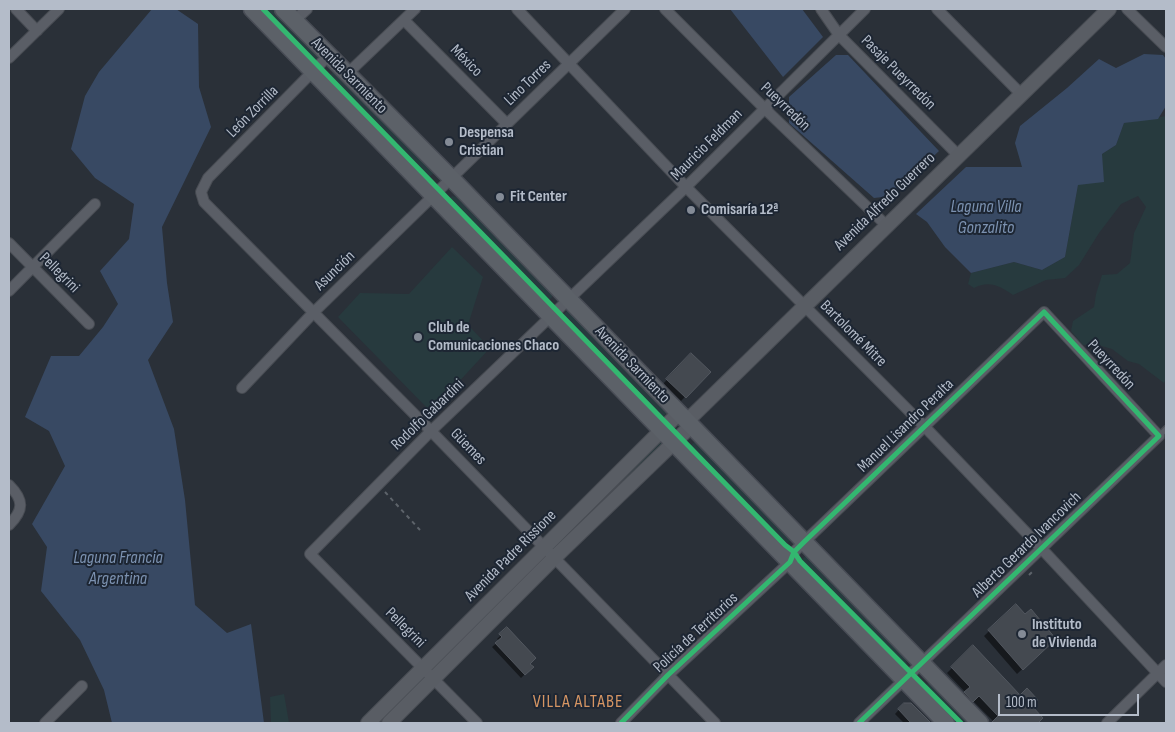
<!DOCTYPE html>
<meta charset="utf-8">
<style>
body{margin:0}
#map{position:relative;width:1175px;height:732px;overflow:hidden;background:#2a3038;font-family:"Sofia Sans Condensed",sans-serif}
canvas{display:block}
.frame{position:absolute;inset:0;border:10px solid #b4bcc9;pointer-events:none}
.scale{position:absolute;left:998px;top:694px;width:141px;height:22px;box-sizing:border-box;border:2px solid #b4bcc9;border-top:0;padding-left:6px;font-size:15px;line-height:18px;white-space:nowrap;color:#b4bcc9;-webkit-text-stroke:4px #1d2633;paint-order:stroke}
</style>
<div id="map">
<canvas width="1175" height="732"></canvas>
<div class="frame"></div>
<div class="scale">100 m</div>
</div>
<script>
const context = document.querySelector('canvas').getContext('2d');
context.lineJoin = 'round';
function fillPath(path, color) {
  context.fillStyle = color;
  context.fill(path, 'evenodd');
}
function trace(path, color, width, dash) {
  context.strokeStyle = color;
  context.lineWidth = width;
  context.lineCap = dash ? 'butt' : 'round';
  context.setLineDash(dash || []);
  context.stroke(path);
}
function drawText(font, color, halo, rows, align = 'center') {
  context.font = font + ' "Sofia Sans Condensed",sans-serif';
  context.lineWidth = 4;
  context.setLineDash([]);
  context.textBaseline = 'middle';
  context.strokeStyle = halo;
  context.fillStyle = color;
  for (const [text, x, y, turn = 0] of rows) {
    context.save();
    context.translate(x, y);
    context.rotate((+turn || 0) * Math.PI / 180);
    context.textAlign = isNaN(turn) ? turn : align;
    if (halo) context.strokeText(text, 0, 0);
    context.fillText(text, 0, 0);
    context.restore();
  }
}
const green = new Path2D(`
 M 259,9 L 276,9 L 321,56 L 313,64 Z
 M 337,68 L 435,172 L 425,181 L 327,78 Z
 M 1166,116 L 1166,379 L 1164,383 L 1139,364 L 1128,361 L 1112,349 L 1095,344 L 1083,345 L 1071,331 L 1073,321 L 1094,307 L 1096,294 L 1102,275 L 1117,274 L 1130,263 L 1134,233 L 1146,207 L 1138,196 L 1121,204 L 1099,233 L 1079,265 L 1065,278 L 1046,280 L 1013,295 C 1000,286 989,280 974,288 L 968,284 L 971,273 L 1014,262 L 1042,270 L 1065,257 L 1078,185 L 1102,154 L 1116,145 L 1124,123 Z
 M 452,196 L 456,197 L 552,292 L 552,297 L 547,302 L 447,201 Z
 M 452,247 L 483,277 L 468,325 L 490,348 L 431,412 L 338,317 L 360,293 L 409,294 Z
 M 570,308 L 669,411 L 660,420 L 561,317 Z
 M 696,440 L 793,538 L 783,547 L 687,450 Z
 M 659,441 L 664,446 L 562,545 L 557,540 Z
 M 808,554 L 903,653 L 907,663 L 902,667 L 798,563 Z
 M 928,683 L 931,683 L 971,723 L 953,723 L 923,689 Z
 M 284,694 L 289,723 L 271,723 L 270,697 Z`);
const water = new Path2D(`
 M 152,9 L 176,9 L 198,24 L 199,87 L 211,127 L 162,227 L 167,283 L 173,322 L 148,360 L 174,429 L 185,500 L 195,605 L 227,633 L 251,624 L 264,723 L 112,723 L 104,690 L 80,640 L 41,591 L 47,547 L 32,524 L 65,466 L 49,431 L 25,417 L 51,356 L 79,356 L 103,327 L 118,304 L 100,271 L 129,239 L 134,204 L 95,178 L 71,149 L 85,96 L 99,72 Z
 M 730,9 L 802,9 L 823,37 L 783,77 Z
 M 1144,54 L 1163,55 L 1166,59 L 1166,106 L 1158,119 L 1124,123 L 1116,145 L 1102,154 L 1104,182 L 1078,185 L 1065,257 L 1042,270 L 1014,262 L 971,273 L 945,247 L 927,222 L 916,214 L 966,167 L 1022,167 L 1015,143 L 1020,126 L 1067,88 L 1099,59 L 1116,68 Z
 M 836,55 L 848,55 L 939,151 L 892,196 L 874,198 L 789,123 L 789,97 Z`);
const shadow = new Path2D(`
 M 691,354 L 709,372 L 681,401 L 663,384 Z
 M 1016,605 L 1025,616 L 1054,639 L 1017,674 L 984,636 Z
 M 507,629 L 532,667 L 521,678 L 492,647 L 499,641 L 497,639 Z
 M 973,647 L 1041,718 L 1036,723 L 993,723 L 994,722 L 973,701 L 968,706 L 960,698 L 965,692 L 947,673 Z
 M 904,704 L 910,704 L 930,723 L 904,723 L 895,714 Z`);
const building = new Path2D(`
 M 691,353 L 711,372 L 686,398 L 666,379 Z
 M 1016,604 L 1025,614 L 1031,609 L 1056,639 L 1023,670 L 988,630 Z
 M 507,627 L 536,658 L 530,664 L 534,667 L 525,675 L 495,643 L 502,637 L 499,634 Z
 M 973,645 L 1020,695 L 1027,688 L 1038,700 L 1032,706 L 1043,718 L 1038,723 L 991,723 L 998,716 L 979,696 L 973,702 L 964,692 L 970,687 L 951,667 Z
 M 904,703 L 911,703 L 931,723 L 911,723 L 898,709 Z`);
const path = new Path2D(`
 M 385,492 L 420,530
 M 1029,575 L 1034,570`);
const lane = new Path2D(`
 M 1159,436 L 1166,429`);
const street = new Path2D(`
 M 16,9 L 37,31
 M 517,9 L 686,187 L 924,426 L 1041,548 L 1166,682
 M 665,9 L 765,109 L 886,225
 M 821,9 L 839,35 L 958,155
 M 937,9 L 1021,94
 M 1127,9 L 1166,47
 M 404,20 L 507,124
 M 294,21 L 307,9
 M 329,55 L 208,178 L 201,192 L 204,202 L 431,431 L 715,723
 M 9,58 L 59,9
 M 347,74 L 415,9
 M 9,243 L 89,324
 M 9,291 L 95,204
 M 242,388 L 314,312 L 625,9
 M 9,485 C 24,500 24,510 9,525
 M 45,723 L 82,686
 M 477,723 L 310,554 L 431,431 L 686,187 L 865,9
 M 621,723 L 668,675 L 790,562 L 794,552 L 804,542 L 1044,312 L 1159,436 L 859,723
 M 1107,723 L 1166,665`);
const secondary = new Path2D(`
 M 687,421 L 1109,9
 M 368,723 L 679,413
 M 389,723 L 555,557 L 691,426`);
const primary = new Path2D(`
 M 252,9 L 946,723
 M 283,9 L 452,179 L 980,723`);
const cycleway = new Path2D(`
 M 263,9 L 785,545 L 794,552 L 800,561 L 961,723
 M 621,723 L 668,675 L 790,562 L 794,552 L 804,542 L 1044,312 L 1159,436 L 859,723`);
const markers = [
 [449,142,5,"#848b96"],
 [500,197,5,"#848b96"],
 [691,210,5,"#848b96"],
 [418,337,5,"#848b96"],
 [1022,634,5,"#848b96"]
];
const streetNames = [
 ["México",466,61,45],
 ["Pasaje Pueyrredón",898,73,45],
 ["Avenida Sarmiento",349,76,45],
 ["Lino Torres",528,83,-44],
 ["Pueyrredón",785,107,44],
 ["León Zorrilla",253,112,-45],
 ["Mauricio Feldman",707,145,-45],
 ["Avenida Alfredo Guerrero",885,202,-44],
 ["Asunción",335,271,-44],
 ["Pellegrini",59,273,45],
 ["Bartolomé Mitre",853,334,45],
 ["Avenida Sarmiento",632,365,46],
 ["Pueyrredón",1111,365,47],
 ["Rodolfo Gabardini",428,415,-44],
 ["Manuel Lisandro Peralta",906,426,-44],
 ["Güemes",468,447,46],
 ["Alberto Gerardo Ivancovich",1027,545,-44],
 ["Avenida Padre Rissione",511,556,-45],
 ["Pellegrini",405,628,45],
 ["Policía de Territorios",696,633,-43]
];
const poiNames = [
 ["Despensa",459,133],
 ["Cristian",459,151],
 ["Fit Center",510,197],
 ["Comisaría 12ª",701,210],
 ["Club de",428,328],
 ["Comunicaciones Chaco",428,346],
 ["Instituto",1032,625],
 ["de Vivienda",1032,643]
];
const waterNames = [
 ["Laguna Villa",986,207],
 ["Gonzalito",986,228],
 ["Laguna Francia",118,558],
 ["Argentina",118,579]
];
const neighbourhoodNames = [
 ["VILLA ALTABE",578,702]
];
fillPath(green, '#273a3e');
fillPath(water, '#384963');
fillPath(shadow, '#0007');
fillPath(building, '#444950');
trace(building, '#52575f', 1);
trace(lane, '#484c53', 8);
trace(street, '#484c53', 12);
trace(secondary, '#484c53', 16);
trace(primary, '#484c55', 19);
trace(path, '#5d636a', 2, [4, 4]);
trace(lane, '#5a5e66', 5);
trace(street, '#5a5e66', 10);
trace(secondary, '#595d64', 14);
trace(primary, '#5c6168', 16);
trace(cycleway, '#33b770', 5);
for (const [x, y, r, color] of markers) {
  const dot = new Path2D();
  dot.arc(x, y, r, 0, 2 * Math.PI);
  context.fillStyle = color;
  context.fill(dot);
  trace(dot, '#1d2633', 2);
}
drawText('16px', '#b4bcc9', '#1d2633', streetNames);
drawText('bold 16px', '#b4bcc9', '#1d2633', poiNames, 'left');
drawText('italic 18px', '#7c92b1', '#1d2633', waterNames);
context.letterSpacing = '1px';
drawText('18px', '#d59563', '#1d2633', neighbourhoodNames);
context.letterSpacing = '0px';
</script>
